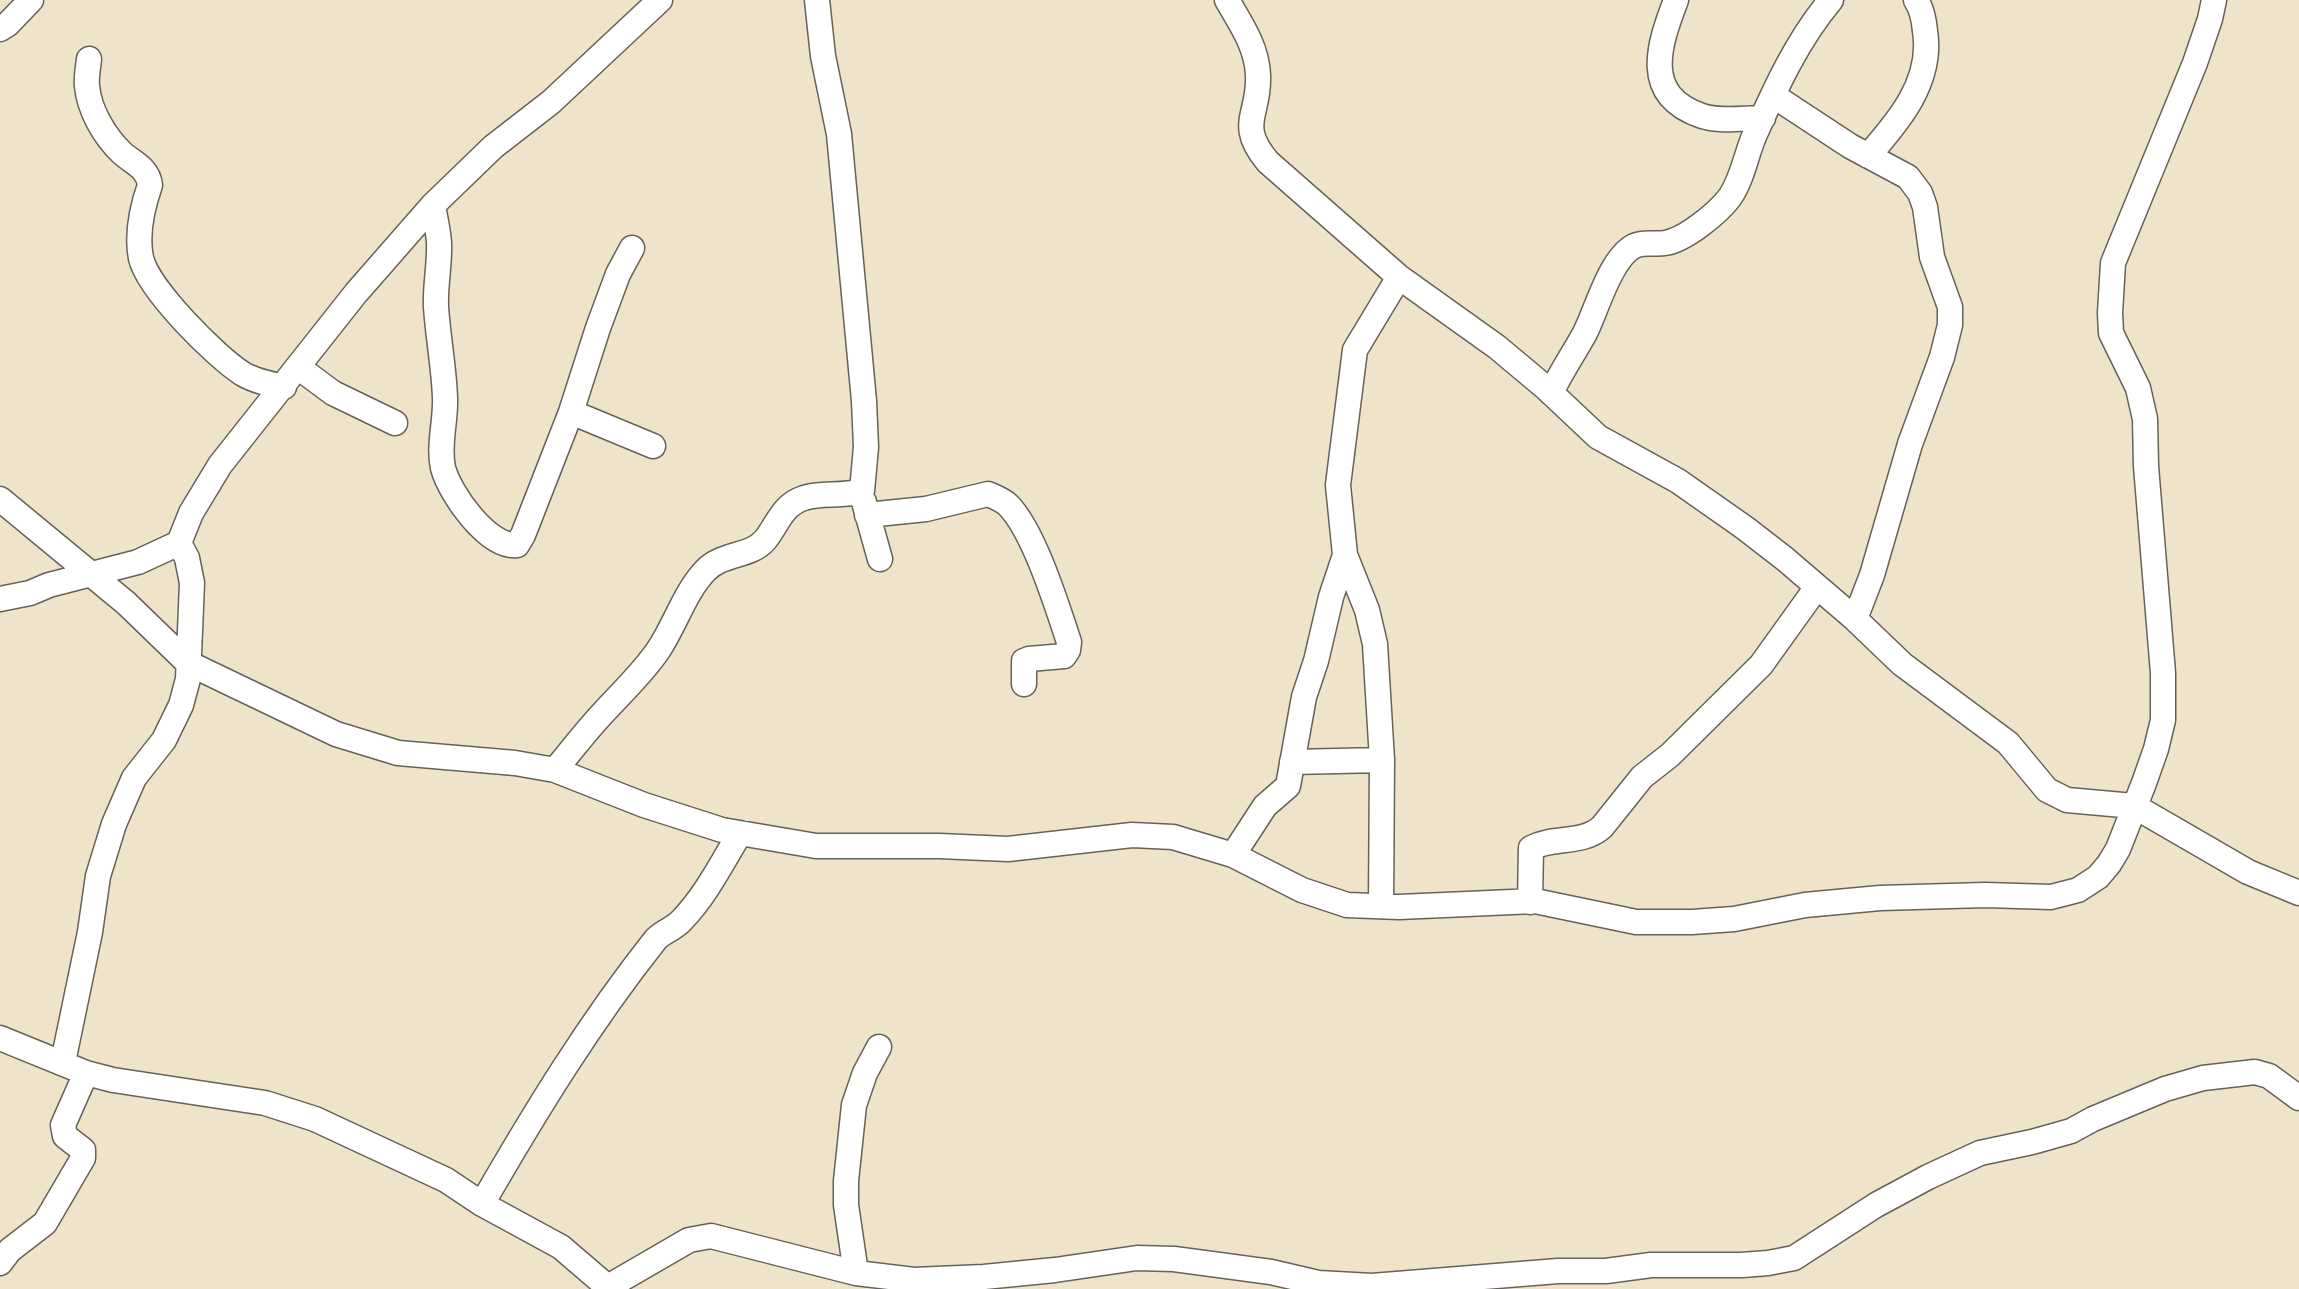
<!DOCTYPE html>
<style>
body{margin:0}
canvas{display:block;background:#efe4c9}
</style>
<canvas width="2299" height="1289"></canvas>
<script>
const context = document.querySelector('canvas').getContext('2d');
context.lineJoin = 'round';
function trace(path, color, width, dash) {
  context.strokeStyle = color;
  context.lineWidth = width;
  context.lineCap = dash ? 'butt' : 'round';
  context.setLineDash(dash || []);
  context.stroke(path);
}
const minor = new Path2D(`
 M 1227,0 C 1241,24 1257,47 1258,75 C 1260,115 1236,124 1268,162 L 1399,277 L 1497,347 L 1546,388 L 1598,437 L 1678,481 L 1745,528 L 1785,559 L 1855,619 L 1902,664 L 2008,743 L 2047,790 L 2067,800 L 2134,806 L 2248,872 L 2299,893
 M 1676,0 C 1659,45 1641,95 1702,116 C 1720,122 1744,118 1763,118
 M 0,29 L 8,24 L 31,0
 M 89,59 C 88,68 86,78 87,86 C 89,110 105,137 122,153 C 133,163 148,168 150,185 C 142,208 136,233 141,258 C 148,289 216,357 243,374 C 255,381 270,384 284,387
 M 1774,96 L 1850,146 L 1908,177 L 1920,193 L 1925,207 L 1932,257 L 1950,307 L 1950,325 L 1942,357 L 1910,444 L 1872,575 L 1855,619
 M 1868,156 C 1899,121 1933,81 1925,31 C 1924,20 1922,9 1916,0
 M 433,205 C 435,217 438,230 439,242 C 440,264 435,285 436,307 C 438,337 444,368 445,398 C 446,421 438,445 443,468 C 450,494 488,548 517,545 L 523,535 L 571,412 L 598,328 L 618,274 L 632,248
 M 298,367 L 333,393 L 395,423
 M 1551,393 C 1561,372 1574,353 1585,333 C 1597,309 1610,259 1634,246 C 1644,241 1655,245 1665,243 C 1685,240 1718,213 1730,197 C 1743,178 1746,154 1755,134 C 1776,87 1798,39 1831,0
 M 571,412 L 653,446
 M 0,499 L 126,603 L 188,663 L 336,734 L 398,753 L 515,763 L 555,770 L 644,805 L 722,830 L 816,846 L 939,846 L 1008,849 L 1132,835 L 1173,837 L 1233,855 L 1302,890 L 1347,905 L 1399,907 L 1535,901 L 1636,922 L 1692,922 L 1734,919 L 1805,905 L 1880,898 L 1985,895 L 2051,897 L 2078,890 L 2098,877 L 2109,864 L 2118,849 L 2144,783 L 2156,749 L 2163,720 L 2163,673 L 2146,466 L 2145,419 L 2138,388 L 2111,333 L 2110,313 L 2113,263 L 2195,63 L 2210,19 L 2214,0
 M 864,502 L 880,559
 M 867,515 L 926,509 L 988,494 C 995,497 1003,500 1008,505 C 1034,531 1057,606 1069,642 L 1068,650 L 1064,656 L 1029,659 L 1024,661 L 1024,684
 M 0,599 L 30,593 L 49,585 L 138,562 L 179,543
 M 1292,762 L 1382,760
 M 555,770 C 571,751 586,731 603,713 C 622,692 643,673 659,649 C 675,625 685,592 705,571 C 721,553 751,557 765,540 C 778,524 782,505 804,498 C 821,492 842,497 862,491 L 866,447 L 864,401 L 839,134 L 823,56 L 817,0
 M 1233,855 L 1265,806 L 1288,786 L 1304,697 L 1316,661 L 1331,597 L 1345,555
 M 1530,902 L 1531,848 C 1553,836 1582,845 1602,827 L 1642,777 L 1670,755 L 1761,665 L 1817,587
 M 1381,906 L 1382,760 L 1375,644 L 1367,610 L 1345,555 L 1338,485 L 1355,350 L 1399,277
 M 0,1038 L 86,1073 L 113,1080 L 265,1103 L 315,1119 L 446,1180 L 482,1204 L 561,1247 L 610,1289
 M 63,1062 L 90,932 L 98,876 L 114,824 L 134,778 L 164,740 L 181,705 L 188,679 L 192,583 L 187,558 L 179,543 L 191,513 L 220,465 L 356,293 L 433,205 L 493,147 L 551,102 L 660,0
 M 482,1204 C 535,1112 590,1022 656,939 C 664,931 674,929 682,920 C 706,895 722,863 740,833
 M 0,1263 L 10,1250 L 45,1223 L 83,1158 L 83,1150 L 65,1136 L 63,1125 L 86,1073
 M 856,1273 L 846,1205 L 846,1181 L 854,1105 L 865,1073 L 879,1047
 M 608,1287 L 689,1240 L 711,1236 L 856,1273 L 914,1280 L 984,1277 L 1055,1270 L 1137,1258 L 1174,1259 L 1271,1272 L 1318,1283 L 1372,1286 L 1558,1271 L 1606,1271 L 1651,1265 L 1742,1265 L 1768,1263 L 1794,1258 L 1876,1205 L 1928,1177 L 1980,1153 L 2032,1142 L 2071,1131 L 2093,1119 L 2165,1089 L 2203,1078 L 2255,1072 L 2269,1076 L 2299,1098`);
trace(minor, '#666259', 27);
trace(minor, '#fff', 24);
</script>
